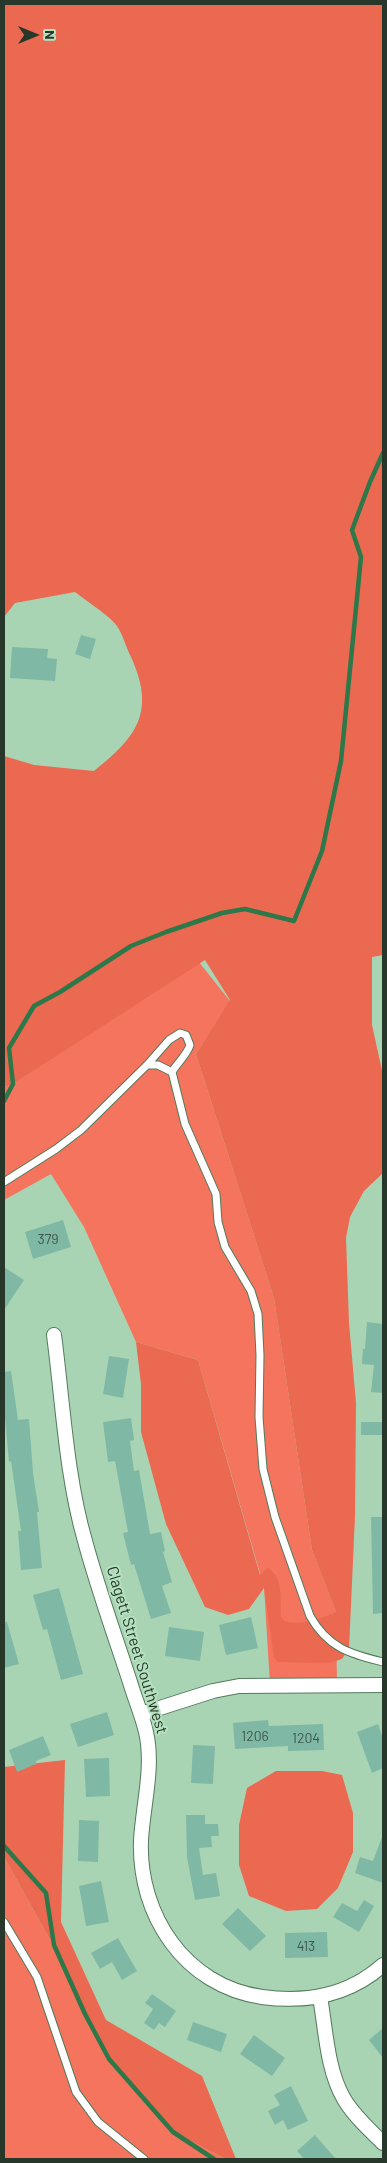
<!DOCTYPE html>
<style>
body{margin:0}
#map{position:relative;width:387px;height:2163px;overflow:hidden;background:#a9d4b3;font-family:Barlow,sans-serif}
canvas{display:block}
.frame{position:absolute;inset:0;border:5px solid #27382b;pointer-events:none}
.north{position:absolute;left:10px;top:10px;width:50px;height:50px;-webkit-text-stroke:4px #b6e1c0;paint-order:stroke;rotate:90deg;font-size:14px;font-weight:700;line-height:20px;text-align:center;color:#27382b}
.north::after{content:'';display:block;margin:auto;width:18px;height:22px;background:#27382b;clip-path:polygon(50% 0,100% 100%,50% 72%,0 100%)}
</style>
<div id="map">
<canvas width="387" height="2163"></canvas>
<div class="frame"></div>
<div class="north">N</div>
</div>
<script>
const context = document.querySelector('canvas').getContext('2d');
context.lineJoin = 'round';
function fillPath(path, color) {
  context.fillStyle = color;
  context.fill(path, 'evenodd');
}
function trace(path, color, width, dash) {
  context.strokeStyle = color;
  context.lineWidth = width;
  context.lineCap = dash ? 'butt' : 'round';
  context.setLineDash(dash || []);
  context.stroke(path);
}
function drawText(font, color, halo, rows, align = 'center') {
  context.font = font + ' Barlow,sans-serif';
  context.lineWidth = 4;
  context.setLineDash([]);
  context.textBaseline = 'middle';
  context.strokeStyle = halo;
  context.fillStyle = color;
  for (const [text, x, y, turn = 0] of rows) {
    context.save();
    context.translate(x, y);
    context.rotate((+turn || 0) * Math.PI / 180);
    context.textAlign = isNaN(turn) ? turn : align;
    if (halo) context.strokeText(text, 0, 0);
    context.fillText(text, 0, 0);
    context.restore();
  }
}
const green = new Path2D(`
 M 198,961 L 230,1001 L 196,1054 L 274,1298 L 312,1550 L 336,1612 L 337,1685 L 270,1684 L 264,1587 L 198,1360 L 136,1342 L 84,1227 L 51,1174 L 4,1200 L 4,1087 L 13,1084 Z
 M 4,1857 L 58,1954 L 173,2132 L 226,2159 L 4,2159 Z`);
const forest = new Path2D(`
 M 4,4 L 383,4 L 383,955 L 372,957 L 372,1025 L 383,1075 L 383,1173 L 364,1191 L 350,1217 L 346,1238 L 349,1323 L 356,1403 L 355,1516 L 349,1649 L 342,1659 L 329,1663 L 278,1662 L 274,1657 L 264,1588 L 249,1609 L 228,1615 L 205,1607 L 166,1524 L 141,1432 L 141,1384 L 136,1342 L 198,1360 L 260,1575 L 268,1568 C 284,1578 280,1600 281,1617 L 284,1621 C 300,1626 321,1619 336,1612 L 312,1550 L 274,1298 L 196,1054 L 230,1000 L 205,960 L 13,1084 L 4,1087 L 4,756 L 34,765 L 94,771 C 137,737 156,712 131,657 C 126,647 123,635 117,626 C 110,616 85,600 75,592 L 15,603 L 4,617 Z
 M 65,1760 L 61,1922 L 106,2020 L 202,2076 L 236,2159 L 226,2159 L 173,2132 L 109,2059 L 58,1954 L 4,1857 L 4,1767 Z
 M 276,1771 L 322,1771 L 342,1775 L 353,1813 L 353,1852 L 338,1888 L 317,1909 L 286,1911 L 249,1896 L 239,1865 L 239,1825 L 247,1788 Z`);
const stream = new Path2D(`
 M 4,1101 L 13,1084 L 9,1048 L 34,1006 L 60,992 L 131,946 L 166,932 L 222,913 L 245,909 L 294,921 L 322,851 L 341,761 L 361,557 L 352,530 L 370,482 L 383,453
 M 4,1846 L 46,1893 L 54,1945 L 85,2014 L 109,2059 L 173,2132 L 214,2159`);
const building = new Path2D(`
 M 81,635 L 96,639 L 90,659 L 75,654 Z
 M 12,647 L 48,649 L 47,658 L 57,659 L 55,681 L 10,678 Z
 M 63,1220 L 71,1247 L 33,1259 L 25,1232 Z
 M 4,1267 L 24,1280 L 4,1310 Z
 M 367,1322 L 383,1324 L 383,1393 L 371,1392 L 374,1365 L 362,1364 L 363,1349 L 365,1349 Z
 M 109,1356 L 129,1359 L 123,1398 L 103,1394 Z
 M 11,1371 L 18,1420 L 29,1419 L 33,1473 L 39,1512 L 37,1512 L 42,1568 L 21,1570 L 18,1531 L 21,1531 L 11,1461 L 9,1462 L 4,1407 L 4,1372 Z
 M 131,1418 L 134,1440 L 130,1441 L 134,1471 L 139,1470 L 150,1534 L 161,1532 L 165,1551 L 163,1552 L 172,1582 L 162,1586 L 171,1613 L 151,1619 L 134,1564 L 131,1565 L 123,1533 L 128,1532 L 115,1461 L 108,1462 L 103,1422 Z
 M 361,1422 L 383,1422 L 383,1435 L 361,1435 Z
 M 371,1517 L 383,1517 L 383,1613 L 373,1614 Z
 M 59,1588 L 83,1674 L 61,1680 L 47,1629 L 43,1630 L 33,1595 Z
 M 251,1617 L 258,1648 L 226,1655 L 219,1625 Z
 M 4,1622 L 7,1622 L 19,1664 L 4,1668 Z
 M 169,1627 L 204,1632 L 200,1661 L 165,1656 Z
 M 107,1712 L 114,1735 L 78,1747 L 70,1724 Z
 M 268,1720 L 269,1726 L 323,1724 L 324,1750 L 288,1751 L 288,1746 L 235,1749 L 233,1723 Z
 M 378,1724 L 383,1739 L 383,1768 L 372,1773 L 357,1732 Z
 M 43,1736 L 51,1755 L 36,1761 L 36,1764 L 17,1772 L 9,1750 Z
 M 193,1745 L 215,1746 L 213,1784 L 191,1783 Z
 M 109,1758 L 110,1796 L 86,1797 L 84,1759 Z
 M 186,1815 L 205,1815 L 205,1824 L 218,1824 L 219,1836 L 211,1836 L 212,1847 L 199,1848 L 203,1875 L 216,1873 L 220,1896 L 195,1900 L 187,1857 Z
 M 79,1820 L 99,1821 L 98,1862 L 78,1861 Z
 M 382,1837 L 383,1837 L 383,1883 L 355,1873 L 360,1857 L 373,1861 Z
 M 101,1881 L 109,1922 L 86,1926 L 79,1886 Z
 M 364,1900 L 374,1906 L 359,1932 L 333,1917 L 342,1903 L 357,1911 Z
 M 238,1908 L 266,1936 L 250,1951 L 222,1924 Z
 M 327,1932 L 328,1957 L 285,1958 L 285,1933 Z
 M 118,1938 L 137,1971 L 122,1980 L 112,1962 L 100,1969 L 91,1953 Z
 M 152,1994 L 176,2011 L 165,2027 L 159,2023 L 154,2030 L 144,2023 L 153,2009 L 145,2003 Z
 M 193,2022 L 227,2034 L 221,2052 L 187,2040 Z
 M 383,2028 L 383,2058 L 369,2040 Z
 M 254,2035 L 285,2058 L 272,2076 L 240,2054 Z
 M 291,2086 L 308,2121 L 288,2130 L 283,2120 L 275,2125 L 268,2111 L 280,2105 L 274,2095 Z
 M 315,2135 L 336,2159 L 304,2159 L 297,2151 Z`);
const lane = new Path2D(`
 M 147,1065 L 169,1040 L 180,1033 L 186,1035 L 190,1045 C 187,1055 177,1063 172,1072
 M 4,1182 L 56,1149 L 81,1130 L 147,1065 L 158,1065 L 172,1072 L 185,1124 L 216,1194 L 218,1222 L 225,1247 L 251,1291 L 258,1314 L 260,1355 L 259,1417 L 263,1469 L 275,1517 L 310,1616 C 328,1648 350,1654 383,1662
 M 4,1922 L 37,1977 L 76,2092 L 98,2122 L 144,2159`);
const street = new Path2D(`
 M 54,1335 C 63,1403 66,1475 85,1541 C 98,1589 115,1636 130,1682 C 135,1699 142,1715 146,1732 C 154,1767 143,1805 141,1840 C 138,1915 185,1986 262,1997 C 307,2003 348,1996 383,1965
 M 141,1714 L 213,1691 L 239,1686 L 383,1685
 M 320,1997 C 326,2031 327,2070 344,2099 C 354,2116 370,2130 383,2143`);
const numberNames = [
 ["379",48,1239],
 ["1206",255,1736],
 ["1204",306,1738],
 ["413",306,1946]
];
const streetNames = [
 ["Clagett Street Southwest",137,1650,73]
];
fillPath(green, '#f4745d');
fillPath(forest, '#eb6851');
trace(stream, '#2d7848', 4.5);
fillPath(building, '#80b8a6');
trace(lane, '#527b5d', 9);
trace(street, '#527b5d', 16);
trace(lane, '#fff', 7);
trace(street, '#fff', 14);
drawText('14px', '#3d584a', null, numberNames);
drawText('16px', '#27382b', '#b6e1c0', streetNames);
</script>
